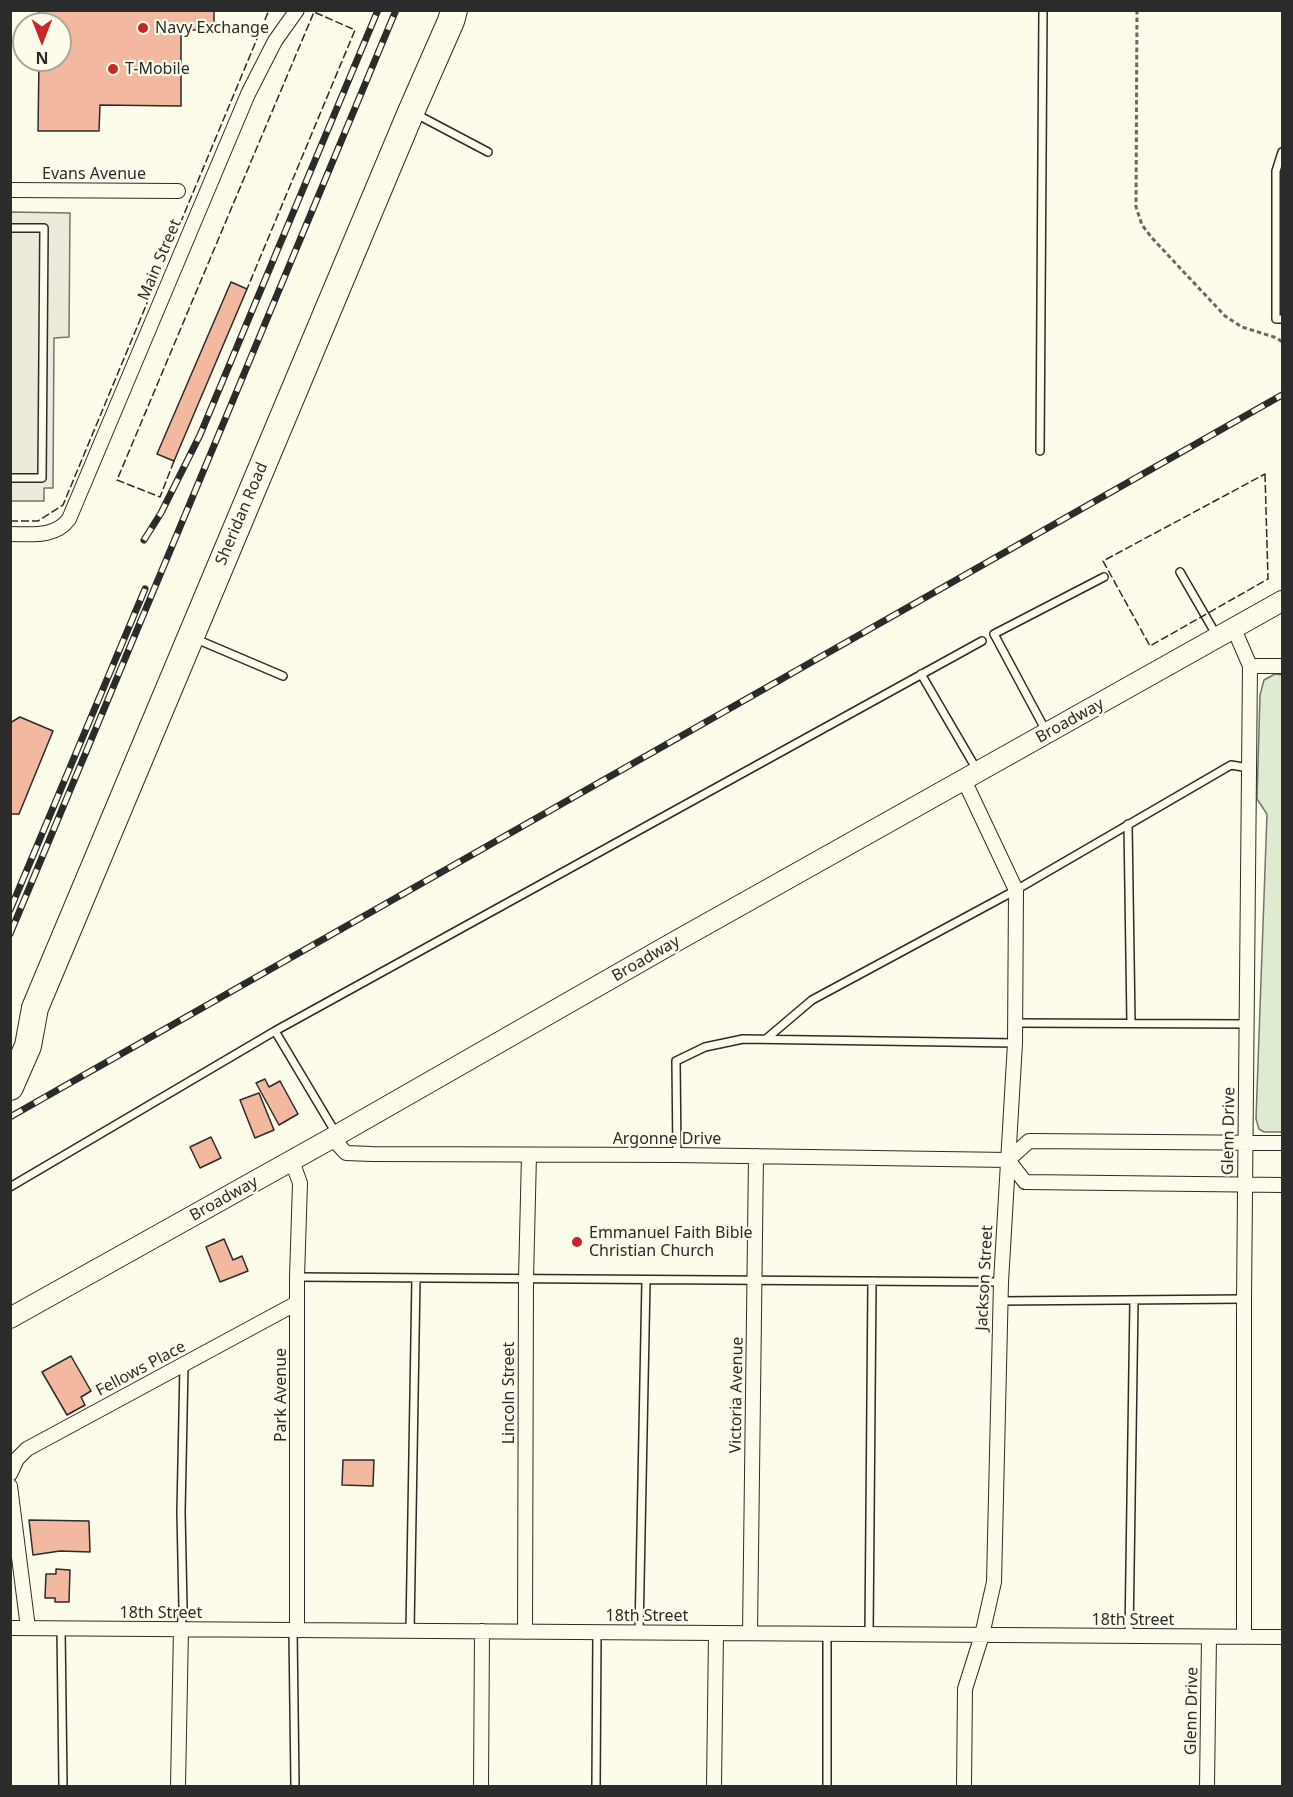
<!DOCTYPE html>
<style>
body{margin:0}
#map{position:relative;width:1293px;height:1797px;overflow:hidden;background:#fdfbea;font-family:"Noto Sans",sans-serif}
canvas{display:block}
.frame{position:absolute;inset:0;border:12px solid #2b2b2b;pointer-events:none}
.north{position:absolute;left:12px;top:12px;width:60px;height:60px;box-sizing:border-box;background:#fdfbea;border:2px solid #a9a89e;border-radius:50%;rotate:180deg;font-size:16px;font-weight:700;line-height:24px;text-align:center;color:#2b2b2b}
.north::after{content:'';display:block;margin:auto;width:21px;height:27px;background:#c62828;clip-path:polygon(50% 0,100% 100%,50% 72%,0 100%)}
</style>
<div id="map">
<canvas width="1293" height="1797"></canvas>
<div class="frame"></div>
<div class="north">N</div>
</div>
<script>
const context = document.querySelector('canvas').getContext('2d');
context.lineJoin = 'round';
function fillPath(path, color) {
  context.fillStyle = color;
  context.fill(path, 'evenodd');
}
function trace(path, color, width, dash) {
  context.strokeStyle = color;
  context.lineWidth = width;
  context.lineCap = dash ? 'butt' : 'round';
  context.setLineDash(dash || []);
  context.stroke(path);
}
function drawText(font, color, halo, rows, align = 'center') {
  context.font = font + ' "Noto Sans",sans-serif';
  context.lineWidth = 4.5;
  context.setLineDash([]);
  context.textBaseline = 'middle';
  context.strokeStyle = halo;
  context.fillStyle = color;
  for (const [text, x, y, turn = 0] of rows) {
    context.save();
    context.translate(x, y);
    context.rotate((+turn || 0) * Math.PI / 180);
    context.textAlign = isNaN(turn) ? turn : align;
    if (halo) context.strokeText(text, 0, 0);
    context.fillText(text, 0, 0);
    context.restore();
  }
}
const green = new Path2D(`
 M 1275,674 L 1282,675 L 1282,1132 L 1264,1132 L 1259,1129 L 1256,1119 L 1267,814 L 1257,799 L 1260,695 L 1264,680 Z`);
const parking = new Path2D(`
 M 11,212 L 70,213 L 69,337 L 54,338 L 53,488 L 44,488 L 44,501 L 11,501 Z`);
const building = new Path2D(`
 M 39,10 L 214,10 L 214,30 L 181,30 L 181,106 L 100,105 L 99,131 L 38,131 L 39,60 L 60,60 L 60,24 L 39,24 Z
 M 231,282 L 247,289 L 174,461 L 157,454 Z
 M 20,717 L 53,731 L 19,814 L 10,814 L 10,723 Z
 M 265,1079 L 269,1087 L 280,1081 L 298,1114 L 279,1125 L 256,1083 Z
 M 259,1093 L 274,1130 L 255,1138 L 240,1100 Z
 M 211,1137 L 221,1158 L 200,1168 L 190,1147 Z
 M 224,1239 L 233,1260 L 242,1256 L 248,1271 L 220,1282 L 206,1247 Z
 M 71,1356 L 91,1391 L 81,1397 L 85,1405 L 67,1415 L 42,1372 Z
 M 343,1460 L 374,1460 L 373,1486 L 342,1485 Z
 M 29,1520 L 89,1521 L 90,1552 L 60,1551 L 33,1555 Z
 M 56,1569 L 70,1570 L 69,1602 L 55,1602 L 55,1598 L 45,1598 L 46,1574 L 56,1574 Z`);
const path = new Path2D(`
 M 1137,10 L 1136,207 L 1142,225 L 1152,238 L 1225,316 L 1242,327 L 1277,338 L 1282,342`);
const lane = new Path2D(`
 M 416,114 L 488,152
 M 1282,152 L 1276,171 L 1276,319 L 1282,319
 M 10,228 L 44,228 L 42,478 L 10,478
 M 1040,451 L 1043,10
 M 1180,572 L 1217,636
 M 196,639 L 283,676
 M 921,674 L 977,770
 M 1046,731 L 994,634 L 1104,577
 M 1128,824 L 1131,1023
 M 1015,1023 L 1246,1024
 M 275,1031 L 337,1135
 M 766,1039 L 812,1000 L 1016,890 L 1231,765 L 1249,768
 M 677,1155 L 676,1061 L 705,1047 L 743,1039 L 1015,1043
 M 10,1187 L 275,1031 L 982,641
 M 297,1277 L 1001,1282
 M 1000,1301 L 1244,1299
 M 61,1628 L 63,1786
 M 181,1629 L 183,1608 L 181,1512 L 184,1365
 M 293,1630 L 295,1786
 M 410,1631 L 416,1278
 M 639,1633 L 646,1281
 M 869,1634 L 872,1281
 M 1129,1636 L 1134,1300
 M 596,1786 L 597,1632
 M 827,1786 L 827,1634`);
const street = new Path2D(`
 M 10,190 L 178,191
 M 10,534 C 31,534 55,538 69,519 L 248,94 L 275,41 L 297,10
 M 1234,629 L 1250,666 L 1244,1299 L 1244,1637
 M 1250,666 L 1282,666
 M 964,780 L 1016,890 L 1015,1043 L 1001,1282 L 994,1582 L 982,1635 L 965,1689 L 964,1786
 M 332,1138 L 346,1153 L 372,1154 L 677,1155 L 1008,1160 L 1029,1141 L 1282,1143
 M 1008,1160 L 1025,1182 L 1282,1185
 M 292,1161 L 300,1183 L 297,1277 L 297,1630
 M 10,1474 L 17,1459 L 27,1449 L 297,1303
 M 10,1486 L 28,1628
 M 10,1628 L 1282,1637
 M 525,1632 L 526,1279 L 529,1155
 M 750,1633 L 756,1156
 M 178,1786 L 181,1629
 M 481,1786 L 482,1631
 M 714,1786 L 716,1633
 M 1207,1786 L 1209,1637`);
const secondary = new Path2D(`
 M 10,1318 L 332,1138 L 671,944 L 1282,601`);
const highway = new Path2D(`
 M 10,1087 L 28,1046 L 35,1008 L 411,112 L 451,21 L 454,10`);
const rail = new Path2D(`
 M 144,540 L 161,513 L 200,435 L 378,10
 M 10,910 L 145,589
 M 10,934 L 396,10
 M 10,1117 L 1282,395`);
const fence = new Path2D(`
 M 174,461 L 160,497 L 117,480 L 314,12 L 355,30 L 247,289
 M 1265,474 L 1268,579 L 1150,646 L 1103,561 Z
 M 10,521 L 38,521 L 63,505 L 269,10`);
const markers = [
 [143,28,6,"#c62828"],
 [113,69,6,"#c62828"],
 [577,1242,6,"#c62828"]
];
const poiNames = [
 ["Navy Exchange",155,28],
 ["T-Mobile",125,69],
 ["Emmanuel Faith Bible",589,1233],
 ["Christian Church",589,1251]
];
const streetNames = [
 ["Evans Avenue",94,174],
 ["Main Street",160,260,-67],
 ["Sheridan Road",242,514,-67],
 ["Broadway",1070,721,-29],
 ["Broadway",646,959,-30],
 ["Glenn Drive",1229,1131,-89],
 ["Argonne Drive",667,1139],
 ["Broadway",224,1199,-29],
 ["Jackson Street",985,1278,-87],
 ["Fellows Place",141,1369,-28],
 ["Lincoln Street",509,1393,-90],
 ["Park Avenue",281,1395,-90],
 ["Victoria Avenue",737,1395,-89],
 ["18th Street",161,1613],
 ["18th Street",647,1616],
 ["18th Street",1133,1620],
 ["Glenn Drive",1192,1711,-89]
];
fillPath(green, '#deebd1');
trace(green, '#74746e', 1.5);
fillPath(parking, '#eceadb');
trace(parking, '#74746e', 1.5);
fillPath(building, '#f2b8a0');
trace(building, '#2b2b2b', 1.5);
trace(lane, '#2b2b2b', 10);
trace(street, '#2b2b2b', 16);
trace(secondary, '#2b2b2b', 22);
trace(highway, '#2b2b2b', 28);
trace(path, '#6a6964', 3, [4.5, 3]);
trace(lane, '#fdfbea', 7);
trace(street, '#fdfbea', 14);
trace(secondary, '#fdfbea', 20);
trace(highway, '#fdfbea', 26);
trace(rail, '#2b2b2b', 7);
trace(rail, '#fdfbea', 4.5, [14]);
trace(fence, '#2b2b2b', 1.5, [8, 3]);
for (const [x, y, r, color] of markers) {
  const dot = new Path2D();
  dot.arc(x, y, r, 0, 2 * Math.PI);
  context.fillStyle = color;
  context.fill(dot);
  trace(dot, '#fdfbea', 2);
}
drawText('16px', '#2b2b2b', '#fdfbea', poiNames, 'left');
drawText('16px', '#2b2b2b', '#fdfbea', streetNames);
</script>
